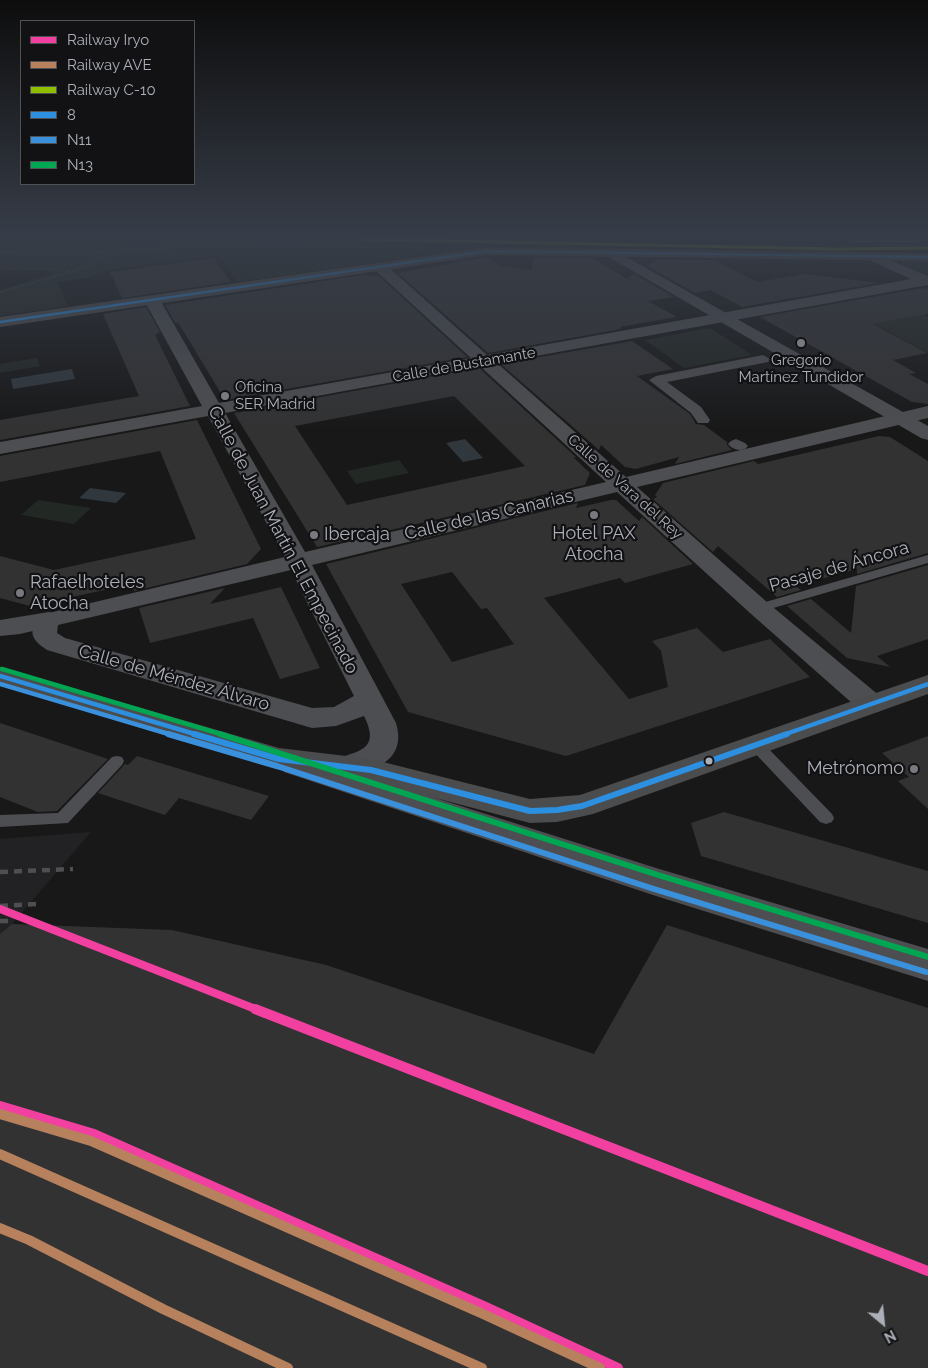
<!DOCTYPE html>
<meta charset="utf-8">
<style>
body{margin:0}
#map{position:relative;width:928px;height:1368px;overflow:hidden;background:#181818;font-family:Raleway,sans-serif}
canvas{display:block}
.legend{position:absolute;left:20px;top:20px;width:175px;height:165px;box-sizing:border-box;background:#121214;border:1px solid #4f5155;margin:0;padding:6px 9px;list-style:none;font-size:15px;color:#abafb7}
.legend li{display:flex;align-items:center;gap:10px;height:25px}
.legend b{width:25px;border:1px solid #4f5155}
.north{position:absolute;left:858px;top:1298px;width:50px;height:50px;-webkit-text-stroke:4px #121214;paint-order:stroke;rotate:152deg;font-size:14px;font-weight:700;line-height:20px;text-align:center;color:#abafb7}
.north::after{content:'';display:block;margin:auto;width:18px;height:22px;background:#abafb7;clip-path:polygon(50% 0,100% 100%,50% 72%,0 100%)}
</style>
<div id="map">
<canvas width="928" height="1368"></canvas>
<ul class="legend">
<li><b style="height:6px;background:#f240a1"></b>Railway Iryo</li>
<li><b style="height:6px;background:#b6815c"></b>Railway AVE</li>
<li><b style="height:6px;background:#8fbe00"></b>Railway C-10</li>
<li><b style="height:6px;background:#2d8fdf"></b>8</li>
<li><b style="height:6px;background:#3a90db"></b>N11</li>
<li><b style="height:6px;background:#00a651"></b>N13</li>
</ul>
<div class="north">N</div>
</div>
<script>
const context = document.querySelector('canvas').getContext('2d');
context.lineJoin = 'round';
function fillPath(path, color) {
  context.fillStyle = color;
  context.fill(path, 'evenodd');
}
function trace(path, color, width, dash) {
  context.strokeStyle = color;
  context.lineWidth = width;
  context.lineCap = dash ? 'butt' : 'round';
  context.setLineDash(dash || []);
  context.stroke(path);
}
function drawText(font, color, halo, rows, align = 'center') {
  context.font = font + ' Raleway,sans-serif';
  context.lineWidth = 4.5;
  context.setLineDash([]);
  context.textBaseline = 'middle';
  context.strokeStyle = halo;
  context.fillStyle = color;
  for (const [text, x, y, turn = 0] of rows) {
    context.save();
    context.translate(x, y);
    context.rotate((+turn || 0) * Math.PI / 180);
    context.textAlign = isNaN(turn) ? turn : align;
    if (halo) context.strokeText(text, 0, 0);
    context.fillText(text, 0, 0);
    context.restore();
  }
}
const built = new Path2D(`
 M 0,239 L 471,239 L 479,243 L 479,245 L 473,245 L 198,240 L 31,245 L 0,245 Z
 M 91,832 L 12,924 L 0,934 L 0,839 Z`);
const green = new Path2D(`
 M 198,240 L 473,245 L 485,246 L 238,282 L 218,255 L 108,270 L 87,278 L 57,282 L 68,306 L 0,316 L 0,290 L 65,270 L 0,267 L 0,245 Z
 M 901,261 L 928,261 L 928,275 L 901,263 Z
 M 923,314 L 928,317 L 928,353 L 874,324 Z
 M 710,328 L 752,355 L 684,368 L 645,340 Z
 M 37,358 L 40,366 L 0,373 L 0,364 Z
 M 399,460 L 409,473 L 356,484 L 347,471 Z
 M 38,500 L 91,508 L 74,524 L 21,515 Z`);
const water = new Path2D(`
 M 72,369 L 75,379 L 13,389 L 11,379 Z
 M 465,439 L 483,458 L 463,462 L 446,443 Z
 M 90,488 L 126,493 L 116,503 L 79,498 Z`);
const building = new Path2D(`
 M 487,257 L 500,266 L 532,270 L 533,258 L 593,258 L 627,279 L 634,274 L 674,297 L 648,301 L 677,317 L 620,327 L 622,328 L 616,330 L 488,353 L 398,273 Z
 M 213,258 L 231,282 L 122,298 L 110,272 Z
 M 657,259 L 714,260 L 757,282 L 805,274 L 879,283 L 742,307 L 711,290 L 695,293 L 647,266 Z
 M 363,275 L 379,276 L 467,357 L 225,400 L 178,322 L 176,324 L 165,305 Z
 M 922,288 L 928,289 L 928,314 L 873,324 L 927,353 L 893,360 L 916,373 L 909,374 L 928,384 L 928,404 L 912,402 L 760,317 Z
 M 146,307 L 160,332 L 155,335 L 190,406 L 0,440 L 0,420 L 139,396 L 103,314 Z
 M 632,341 L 673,369 L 637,376 L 690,414 L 696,424 L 704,425 L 727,442 L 727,445 L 732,450 L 675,464 L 679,457 L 636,469 L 625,467 L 601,445 L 599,450 L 501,364 Z
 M 479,368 L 577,458 L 573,457 L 590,473 L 585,485 L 317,547 L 234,413 ZM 454,396 L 525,466 L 347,505 L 295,426 Z
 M 197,420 L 261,549 L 247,564 L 134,591 L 132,584 L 30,606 L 0,598 L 0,556 L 54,570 L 196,539 L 160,451 L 0,482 L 0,456 Z
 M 879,436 L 890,437 L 928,461 L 928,553 L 857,574 L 857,569 L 796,586 L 801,590 L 777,597 L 718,546 L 713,552 L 653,499 L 657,497 L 655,495 L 663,483 L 754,461 L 758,464 Z
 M 611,500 L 616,500 L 639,521 L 642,517 L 693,564 L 625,583 L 620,578 L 544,598 L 629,699 L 668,687 L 661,651 L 652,641 L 697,628 L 723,652 L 770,639 L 810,677 L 566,756 L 408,712 L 326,564 L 578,503 L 576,508 ZM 452,572 L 481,609 L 487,608 L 514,644 L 452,662 L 401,584 Z
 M 928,565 L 928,639 L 877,656 L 890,667 L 847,658 L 787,606 L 811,599 L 851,633 L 856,586 Z
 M 281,587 L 320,668 L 280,679 L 253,618 L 150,643 L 139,608 L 225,588 L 210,604 Z
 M 0,723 L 108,759 L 57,811 L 38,812 L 0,797 Z
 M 928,736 L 928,809 L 898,781 L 909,777 L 882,753 Z
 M 137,756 L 269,796 L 251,820 L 179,798 L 165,815 L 98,793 L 125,764 L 128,765 Z
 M 724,812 L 928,871 L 928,923 L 701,856 L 691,823 Z
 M 12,924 L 172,930 L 326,965 L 594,1054 L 667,925 L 928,1008 L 928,1368 L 0,1368 L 0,934 Z`);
const path = new Path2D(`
 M 0,252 L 70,254 L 224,244 L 384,247
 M 0,268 L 70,271
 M 0,292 L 84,268 L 111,253`);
const service = new Path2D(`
 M 928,555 L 928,563 L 763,611 L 759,612 L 753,608 L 755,605 Z
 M 756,740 L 761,741 L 832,814 L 834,818 L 832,822 L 826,824 L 820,822 L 751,749 L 749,745 L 751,741 Z
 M 117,756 L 122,757 L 124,761 L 122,765 L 68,823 L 0,827 L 0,815 L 58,813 L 112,757 Z`);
const pedestrian = new Path2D(`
 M 763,355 L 770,359 L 768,362 L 667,382 L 701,407 L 710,420 L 708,423 L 698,423 L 691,413 L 649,380 L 656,376 Z
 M 736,439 L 745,443 L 748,446 L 745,449 C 739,451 733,450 728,444 L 731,441 Z`);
const minor = new Path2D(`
 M 843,239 L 927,239 L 921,243 L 849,243 Z
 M 874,253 L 928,276 L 928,285 L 497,363 L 626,477 L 928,406 L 928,418 L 637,487 L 768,603 L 881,697 L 885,704 L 881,711 L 871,713 L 861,711 L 750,613 L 617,492 L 312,565 L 396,723 C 405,753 386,766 360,774 L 656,868 L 928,949 L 928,981 L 656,896 L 284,772 L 280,764 L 284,756 L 295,753 L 333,765 L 337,758 C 364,751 379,746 364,716 L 336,726 L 312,728 L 47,650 C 29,638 29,631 40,615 L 285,557 L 208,416 L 0,454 L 0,442 L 202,406 L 144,300 L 147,297 L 157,297 L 160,300 L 219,403 L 471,358 L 375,270 L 373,267 L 380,263 L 385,264 L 487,355 L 911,279 L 869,260 L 867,257 L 869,254 ZM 480,366 L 606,482 L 305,552 L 225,413 ZM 291,570 L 354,696 L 334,707 L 312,708 L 65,638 L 57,633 L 58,625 Z`);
const tertiary = new Path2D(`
 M 612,249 L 928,426 L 928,440 L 921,438 L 607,256 L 605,253 L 607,250 Z
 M 49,612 L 58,615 L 62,620 L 58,625 L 20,634 L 0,636 L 0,620 Z`);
const secondary = new Path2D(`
 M 487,247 L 928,253 L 928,261 L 487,255 L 0,327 L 0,317 Z
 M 0,667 L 279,748 L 371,759 L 530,799 L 580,795 L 928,675 L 928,694 L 593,814 L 557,822 L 530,823 L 371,781 L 279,770 L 0,685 Z`);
const rail = new Path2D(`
 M 0,872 L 73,869
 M 0,906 L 36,904
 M 0,921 L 10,921`);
const bus1Far2 = new Path2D(`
 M 0,322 L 487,251 L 928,257`);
const bus1Far1 = new Path2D(`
 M 0,676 L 198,735
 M 783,735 L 928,684`);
const bus1 = new Path2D(`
 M 194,734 L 279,759 L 371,770 L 530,811 L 557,810 L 582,806 L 787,734`);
const bus2Far1 = new Path2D(`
 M 0,684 L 172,735`);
const bus2 = new Path2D(`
 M 168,734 L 277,766 L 654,889 L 926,972`);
const bus3Far1 = new Path2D(`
 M 2,669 L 224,735`);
const bus3 = new Path2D(`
 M 220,734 L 658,875 L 928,957`);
const rail1Far1 = new Path2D(`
 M 0,909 L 258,1010`);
const rail1 = new Path2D(`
 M 255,1009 L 928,1271
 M 0,1106 L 94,1134 L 486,1307 L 618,1368`);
const rail2 = new Path2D(`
 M 0,1114 L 91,1141 L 483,1314 L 600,1368
 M 0,1154 L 482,1368
 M 0,1228 L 29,1240 L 163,1309 L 288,1368`);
const rail3 = new Path2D(`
 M 359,239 L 836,249 L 928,248`);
const markers = [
 [801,343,5,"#787a7f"],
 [225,396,5,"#787a7f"],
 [594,515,5,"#787a7f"],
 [314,535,5,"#787a7f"],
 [20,593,5,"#787a7f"],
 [709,761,4.5,"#abafb7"],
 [914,769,5,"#787a7f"]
];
const farPoinames = [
 ["Gregorio",801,360],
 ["Martínez Tundidor",801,377],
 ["Oficina",235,387,"left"],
 ["SER Madrid",235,404,"left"]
];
const farStreetnames = [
 ["Calle de Bustamante",464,365,-10],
 ["Calle de Vara del Rey",625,487,42]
];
const streetNames = [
 ["Calle de las Canarias",489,515,-13],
 ["Calle de Juan Martín El Empecinado",283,540,62],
 ["Pasaje de Áncora",839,567,-16],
 ["Calle de Méndez Álvaro",174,678,16]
];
const poiNames = [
 ["Hotel PAX",594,534,"center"],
 ["Atocha",594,555,"center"],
 ["Ibercaja",324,535],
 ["Rafaelhoteles",30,583],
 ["Atocha",30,604],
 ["Metrónomo",904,769,"right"]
];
fillPath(built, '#222224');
fillPath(green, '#222823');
fillPath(water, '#30373d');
fillPath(building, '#323233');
trace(path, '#4e4f51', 2, [1, 2]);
fillPath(service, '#4d4e51');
fillPath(pedestrian, '#4d4e51');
fillPath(minor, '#4d4e51');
fillPath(tertiary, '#4d4e51');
fillPath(secondary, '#4b4c4e');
trace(rail, '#4e4f51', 4.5, [8, 6]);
trace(bus1Far2, '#2d8fdf', 2.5);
trace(bus1Far1, '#2d8fdf', 4.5);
trace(bus1, '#2d8fdf', 6);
trace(bus2Far1, '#3a90db', 4.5);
trace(bus2, '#3a90db', 6);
trace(bus3Far1, '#00a651', 4.5);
trace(bus3, '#00a651', 6);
trace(rail1Far1, '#f240a1', 8);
trace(rail1, '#f240a1', 10);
trace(rail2, '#b6815c', 10);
trace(rail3, '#8fbe00', 3);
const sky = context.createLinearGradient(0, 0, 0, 431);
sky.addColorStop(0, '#0d0d0d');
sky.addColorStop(0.55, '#373d48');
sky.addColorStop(1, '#373d4800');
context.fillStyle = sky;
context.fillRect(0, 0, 928, 431);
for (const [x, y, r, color] of markers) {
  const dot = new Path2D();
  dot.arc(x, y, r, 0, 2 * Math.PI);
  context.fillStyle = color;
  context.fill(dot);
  trace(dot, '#121214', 2);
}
drawText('15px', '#abafb7', '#121214', farPoinames);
drawText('15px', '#abafb7', '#121214', farStreetnames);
drawText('18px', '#abafb7', '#121214', streetNames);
drawText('18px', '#abafb7', '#121214', poiNames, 'left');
</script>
